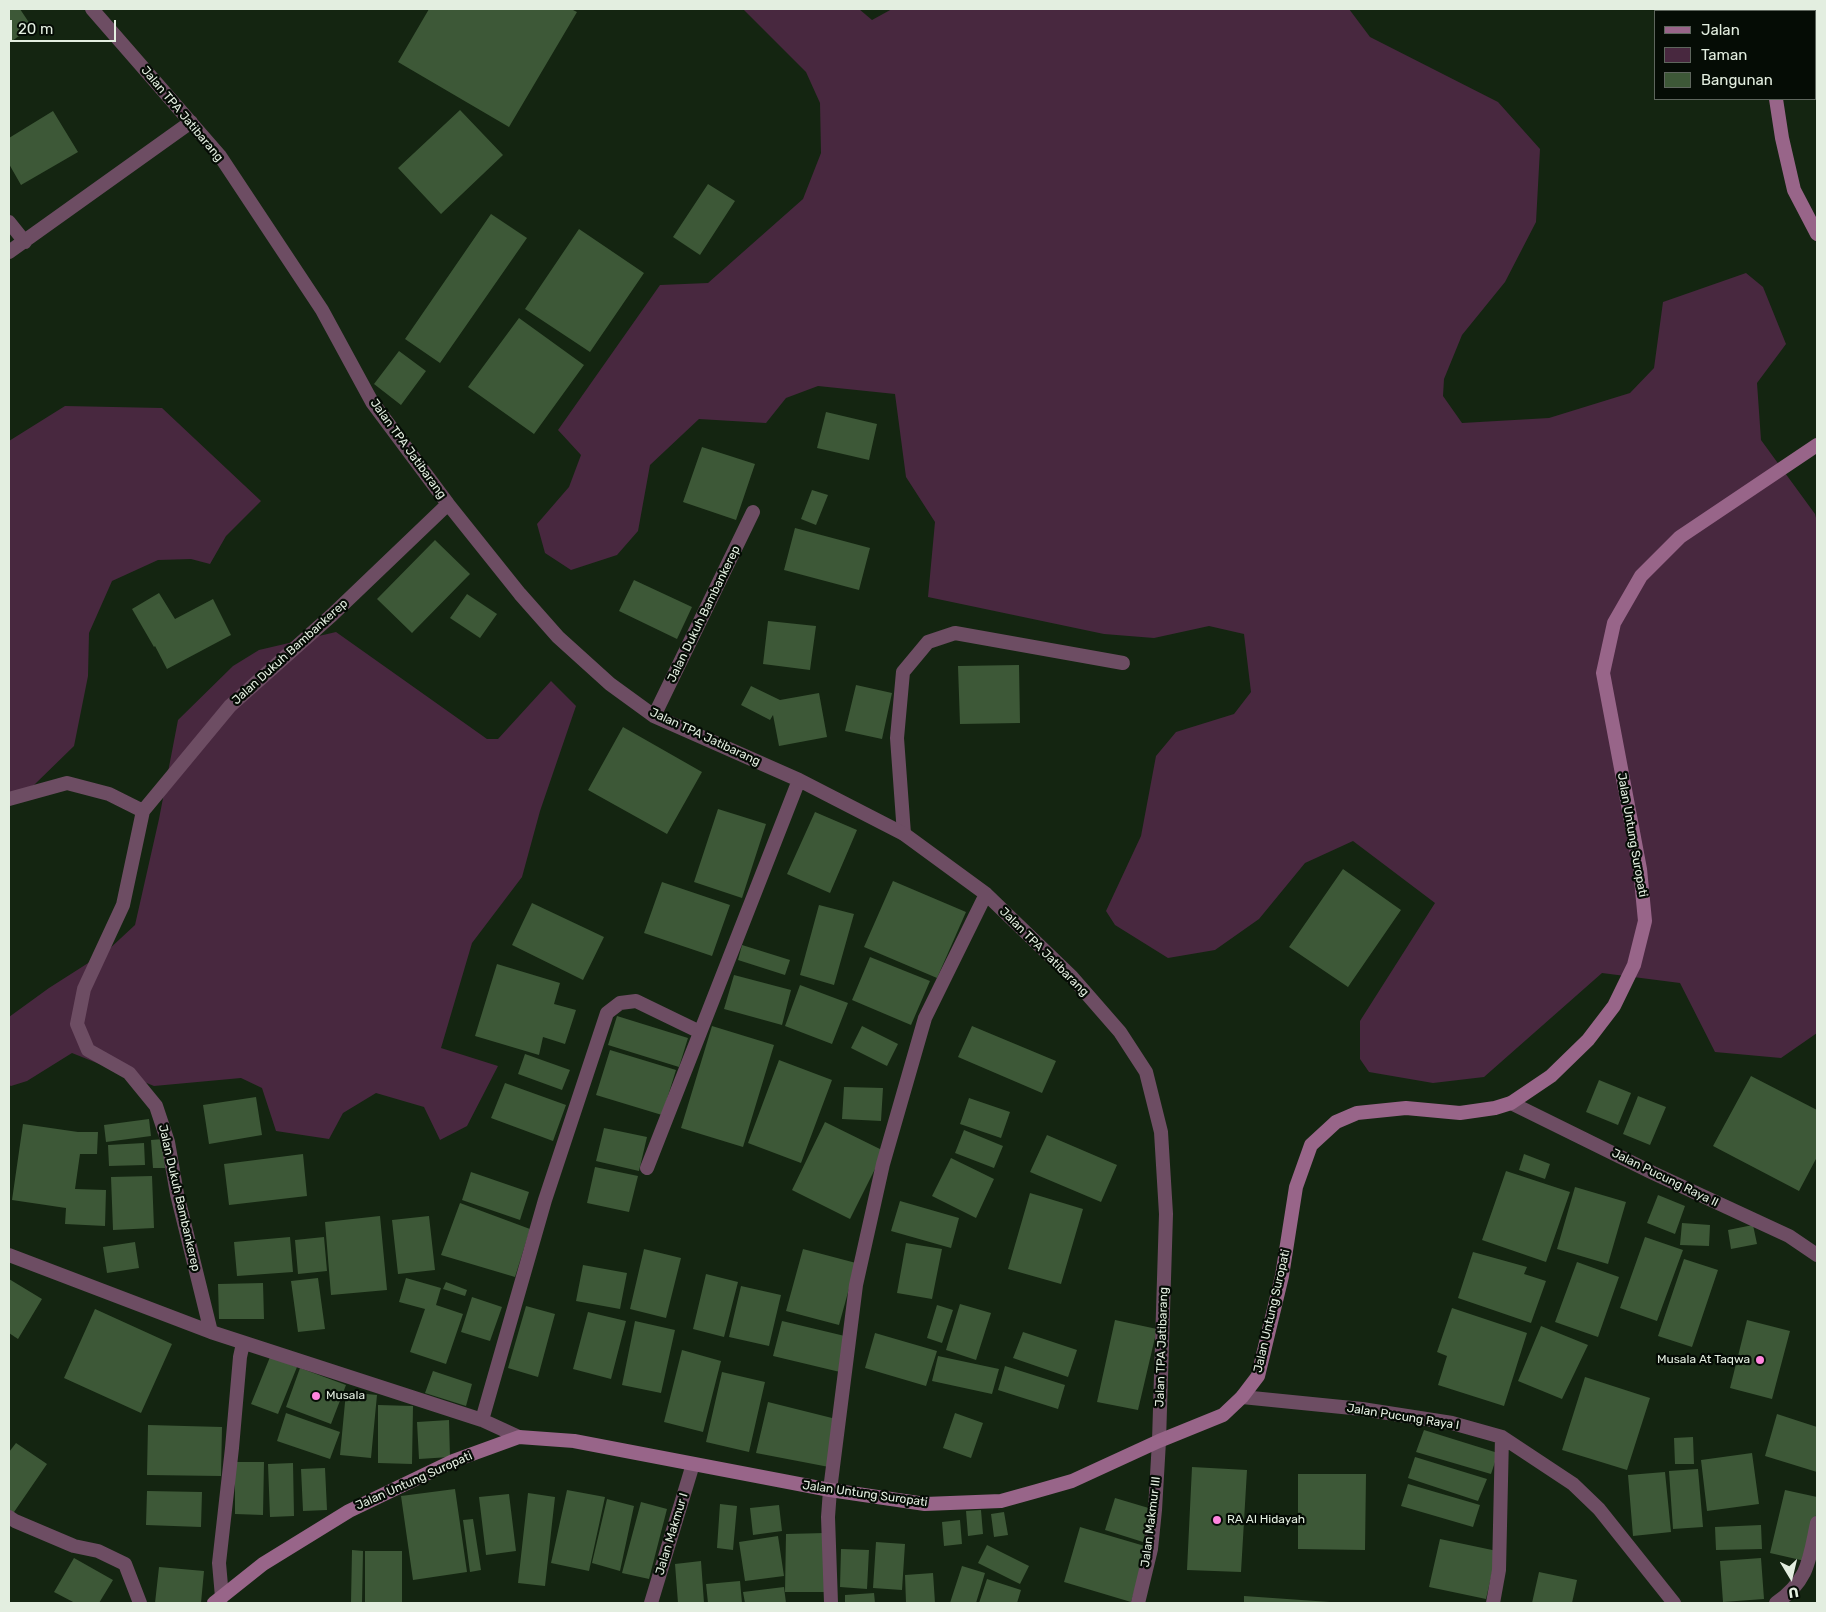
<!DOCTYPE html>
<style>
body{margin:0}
#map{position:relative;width:1826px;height:1612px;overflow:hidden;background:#142511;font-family:Rubik,sans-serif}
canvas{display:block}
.frame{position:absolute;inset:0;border:10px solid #e3eee0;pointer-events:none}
.legend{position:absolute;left:1654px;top:10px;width:162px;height:90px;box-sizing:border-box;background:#050c05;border:1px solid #5e665d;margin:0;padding:6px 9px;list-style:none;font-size:15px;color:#e3eee0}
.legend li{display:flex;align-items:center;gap:10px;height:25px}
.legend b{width:25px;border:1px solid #5e665d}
.north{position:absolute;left:1766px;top:1552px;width:50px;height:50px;-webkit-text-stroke:4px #050c05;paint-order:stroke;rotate:171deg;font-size:14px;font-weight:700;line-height:20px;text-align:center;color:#e3eee0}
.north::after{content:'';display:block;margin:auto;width:18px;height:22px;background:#e3eee0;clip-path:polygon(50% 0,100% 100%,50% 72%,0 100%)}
.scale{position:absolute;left:10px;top:20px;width:106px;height:22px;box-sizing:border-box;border:2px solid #e3eee0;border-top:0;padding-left:6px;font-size:15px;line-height:18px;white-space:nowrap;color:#e3eee0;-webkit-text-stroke:4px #050c05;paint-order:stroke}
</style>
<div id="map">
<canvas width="1826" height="1612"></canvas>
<div class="frame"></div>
<ul class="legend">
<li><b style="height:6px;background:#986589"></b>Jalan</li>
<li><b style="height:14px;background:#48283f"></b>Taman</li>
<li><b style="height:14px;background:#3d5837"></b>Bangunan</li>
</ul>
<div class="north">U</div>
<div class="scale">20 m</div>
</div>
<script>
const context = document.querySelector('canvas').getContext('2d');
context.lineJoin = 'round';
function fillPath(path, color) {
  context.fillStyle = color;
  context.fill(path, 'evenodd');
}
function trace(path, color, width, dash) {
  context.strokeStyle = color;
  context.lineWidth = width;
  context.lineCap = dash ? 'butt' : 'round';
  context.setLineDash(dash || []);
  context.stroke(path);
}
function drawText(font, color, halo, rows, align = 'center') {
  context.font = font + ' Rubik,sans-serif';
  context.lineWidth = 4.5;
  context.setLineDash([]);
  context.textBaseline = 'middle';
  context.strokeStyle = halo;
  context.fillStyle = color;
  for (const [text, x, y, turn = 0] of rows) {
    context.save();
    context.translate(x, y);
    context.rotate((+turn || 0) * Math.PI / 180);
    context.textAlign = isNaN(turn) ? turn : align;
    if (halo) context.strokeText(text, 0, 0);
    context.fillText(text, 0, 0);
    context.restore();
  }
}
const green = new Path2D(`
 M 743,9 L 859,9 L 872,20 L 892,9 L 1349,9 L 1370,37 L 1498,102 L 1540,149 L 1536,222 L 1505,282 L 1462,335 L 1444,379 L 1443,396 L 1462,423 L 1549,418 L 1630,393 L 1654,368 L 1663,302 L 1746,273 L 1763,287 L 1786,344 L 1757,383 L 1761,440 L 1815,514 L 1817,522 L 1817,1033 L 1781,1058 L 1715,1052 L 1680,983 L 1602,973 L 1484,1077 L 1433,1083 L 1369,1072 L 1360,1059 L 1360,1021 L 1435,903 L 1353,841 L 1305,863 L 1259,919 L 1215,950 L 1168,958 L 1115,925 L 1106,911 L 1141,836 L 1156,756 L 1176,732 L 1234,714 L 1251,692 L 1244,634 L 1209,626 L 1154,638 L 1104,634 L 928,597 L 935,522 L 906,477 L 895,394 L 818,386 L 786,398 L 766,423 L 699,419 L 650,465 L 638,531 L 617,555 L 571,570 L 545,553 L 537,524 L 569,487 L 581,455 L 558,430 L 660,285 L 708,283 L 803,199 L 821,153 L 820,103 L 806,72 Z
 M 65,406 L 162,408 L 261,501 L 226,536 L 210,564 L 191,559 L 158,560 L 112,581 L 89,633 L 88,676 L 74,746 L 34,785 L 9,796 L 9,441 Z
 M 336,632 L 487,739 L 498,739 L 551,681 L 576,706 L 540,811 L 522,877 L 472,943 L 441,1048 L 498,1066 L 467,1126 L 440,1140 L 424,1107 L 376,1093 L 343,1113 L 329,1139 L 276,1131 L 262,1088 L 241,1078 L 154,1086 L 72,1053 L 27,1081 L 11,1086 L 9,1085 L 9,1017 L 49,988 L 107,951 L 135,925 L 159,819 L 178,720 L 233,666 L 259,650 Z`);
const building = new Path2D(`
 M 9,9 L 20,9 L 32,27 L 9,43 Z
 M 429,9 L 571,9 L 577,12 L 509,127 L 398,62 Z
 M 460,110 L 503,155 L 441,214 L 398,168 Z
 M 53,111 L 78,152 L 21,185 L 9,164 L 9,138 Z
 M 708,184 L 735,201 L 700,255 L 673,237 Z
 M 491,214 L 527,238 L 440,363 L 405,339 Z
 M 579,229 L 644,273 L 590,352 L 525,309 Z
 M 519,318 L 584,365 L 534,434 L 468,387 Z
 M 399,351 L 426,371 L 401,405 L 374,384 Z
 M 826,412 L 877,424 L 869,460 L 817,448 Z
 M 702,447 L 755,464 L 736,520 L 683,502 Z
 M 812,490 L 828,495 L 816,525 L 801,519 Z
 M 795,528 L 870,548 L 859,590 L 784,570 Z
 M 435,540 L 470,574 L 412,633 L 377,599 Z
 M 634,580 L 692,607 L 677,639 L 619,611 Z
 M 159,593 L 175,619 L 213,599 L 231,635 L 167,669 L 155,646 L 154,647 L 132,609 Z
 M 467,594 L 497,614 L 480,638 L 450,618 Z
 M 768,621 L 816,626 L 810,670 L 763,664 Z
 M 1019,665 L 1020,723 L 960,724 L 958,666 Z
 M 856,685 L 892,693 L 882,739 L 845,731 Z
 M 751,686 L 780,700 L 819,693 L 827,737 L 779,746 L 773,715 L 770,720 L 741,705 Z
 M 623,727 L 702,772 L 667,834 L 588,790 Z
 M 718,809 L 766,824 L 742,898 L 694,882 Z
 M 815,812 L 857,830 L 830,893 L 787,874 Z
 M 1343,869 L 1401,910 L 1348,987 L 1289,947 Z
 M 893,881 L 966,912 L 937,978 L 864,947 Z
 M 662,882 L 730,905 L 712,956 L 644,933 Z
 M 532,903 L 604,937 L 583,980 L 512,945 Z
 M 819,905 L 854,914 L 834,985 L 800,975 Z
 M 742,945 L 790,960 L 785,975 L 738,960 Z
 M 870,957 L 930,981 L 911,1025 L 852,1000 Z
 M 497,964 L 560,983 L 554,1004 L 576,1010 L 565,1044 L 543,1037 L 539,1055 L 475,1036 Z
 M 734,975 L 791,990 L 782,1025 L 724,1009 Z
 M 800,985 L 848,1003 L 832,1044 L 785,1026 Z
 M 617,1016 L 688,1038 L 679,1067 L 608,1045 Z
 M 712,1026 L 774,1045 L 743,1147 L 681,1128 Z
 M 862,1026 L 898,1044 L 887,1066 L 851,1048 Z
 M 972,1026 L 1056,1061 L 1042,1093 L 958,1057 Z
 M 610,1050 L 676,1070 L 662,1115 L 596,1095 Z
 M 525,1054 L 570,1070 L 562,1090 L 518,1074 Z
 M 779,1060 L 832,1080 L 801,1163 L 748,1143 Z
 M 1751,1076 L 1817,1110 L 1817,1157 L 1799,1191 L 1713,1146 Z
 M 1599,1080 L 1631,1093 L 1618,1125 L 1586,1112 Z
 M 505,1083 L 566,1105 L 553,1141 L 491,1118 Z
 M 844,1087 L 883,1088 L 881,1121 L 842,1119 Z
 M 1638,1096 L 1666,1107 L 1650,1145 L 1623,1134 Z
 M 256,1097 L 262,1135 L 209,1144 L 203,1105 Z
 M 969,1098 L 1010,1112 L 1001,1138 L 960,1124 Z
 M 149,1119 L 151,1136 L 106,1142 L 104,1125 Z
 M 825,1122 L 884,1151 L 850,1219 L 792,1190 Z
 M 23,1124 L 78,1132 L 98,1132 L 97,1154 L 80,1154 L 75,1189 L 106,1190 L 105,1226 L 65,1224 L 66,1208 L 12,1200 Z
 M 604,1128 L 647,1137 L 639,1171 L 596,1161 Z
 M 964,1130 L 1003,1146 L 994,1168 L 955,1153 Z
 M 1047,1135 L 1117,1165 L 1101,1202 L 1030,1172 Z
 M 163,1139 L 165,1168 L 153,1168 L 151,1140 Z
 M 144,1143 L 145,1165 L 109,1166 L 108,1145 Z
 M 303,1154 L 307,1196 L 229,1205 L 224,1164 Z
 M 1524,1154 L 1550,1164 L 1545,1179 L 1519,1170 Z
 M 951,1158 L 994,1179 L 976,1218 L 932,1196 Z
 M 595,1167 L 638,1176 L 629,1212 L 587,1203 Z
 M 1506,1171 L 1570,1192 L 1546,1262 L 1482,1240 Z
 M 471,1172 L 529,1192 L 520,1220 L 462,1200 Z
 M 152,1176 L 154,1228 L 113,1230 L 111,1177 Z
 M 1575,1187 L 1626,1202 L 1608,1264 L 1557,1249 Z
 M 1030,1193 L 1083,1209 L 1061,1284 L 1008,1269 Z
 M 1658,1195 L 1685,1206 L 1675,1234 L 1647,1223 Z
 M 900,1201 L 959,1218 L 951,1248 L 891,1231 Z
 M 460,1203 L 530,1229 L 515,1277 L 441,1255 Z
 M 380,1216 L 387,1290 L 331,1295 L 325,1222 Z
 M 429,1216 L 435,1270 L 398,1274 L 392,1220 Z
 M 1682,1223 L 1710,1225 L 1709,1246 L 1680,1245 Z
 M 1753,1225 L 1757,1244 L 1731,1249 L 1728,1230 Z
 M 290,1237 L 293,1272 L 237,1276 L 234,1242 Z
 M 324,1237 L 327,1271 L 298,1274 L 295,1240 Z
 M 1645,1237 L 1683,1250 L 1657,1321 L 1620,1308 Z
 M 135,1242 L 139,1268 L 107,1273 L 103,1247 Z
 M 906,1243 L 942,1249 L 932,1299 L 897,1293 Z
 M 644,1249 L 681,1258 L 666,1318 L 630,1309 Z
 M 803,1249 L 856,1263 L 839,1325 L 786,1311 Z
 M 1473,1252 L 1527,1267 L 1524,1274 L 1546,1281 L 1531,1323 L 1458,1298 Z
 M 1684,1259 L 1718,1270 L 1692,1347 L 1658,1336 Z
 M 1577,1262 L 1619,1277 L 1598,1337 L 1555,1322 Z
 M 583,1265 L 627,1273 L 620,1309 L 576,1301 Z
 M 706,1274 L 738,1282 L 724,1337 L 693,1329 Z
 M 318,1278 L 325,1329 L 298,1332 L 291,1281 Z
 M 406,1278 L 441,1288 L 436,1305 L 463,1314 L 446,1364 L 410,1352 L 425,1309 L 399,1302 Z
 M 9,1279 L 42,1299 L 18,1339 L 9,1333 Z
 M 446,1282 L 467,1290 L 465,1296 L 443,1289 Z
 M 263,1283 L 264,1319 L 219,1319 L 218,1284 Z
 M 741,1286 L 781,1295 L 769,1346 L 729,1337 Z
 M 472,1297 L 502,1307 L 490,1341 L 461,1332 Z
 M 960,1304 L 991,1313 L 976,1360 L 946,1350 Z
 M 937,1305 L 953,1310 L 942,1343 L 927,1338 Z
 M 526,1306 L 555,1314 L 538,1377 L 508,1368 Z
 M 1452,1308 L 1527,1333 L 1504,1406 L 1438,1385 L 1447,1356 L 1437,1352 Z
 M 95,1309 L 172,1344 L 141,1413 L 64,1378 Z
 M 588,1312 L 626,1321 L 611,1379 L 573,1369 Z
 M 1115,1320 L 1157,1329 L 1138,1410 L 1097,1402 Z
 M 1747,1320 L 1790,1331 L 1772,1399 L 1730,1388 Z
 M 635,1321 L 675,1330 L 661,1393 L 622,1385 Z
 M 782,1321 L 849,1337 L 840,1372 L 773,1356 Z
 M 1541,1326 L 1588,1345 L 1562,1399 L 1518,1381 Z
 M 1023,1332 L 1077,1350 L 1068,1377 L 1013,1358 Z
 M 875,1333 L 937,1351 L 926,1386 L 865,1368 Z
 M 682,1350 L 721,1361 L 703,1432 L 664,1422 Z
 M 938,1356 L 999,1369 L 992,1394 L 932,1381 Z
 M 270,1357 L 297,1367 L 278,1414 L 251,1404 Z
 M 1005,1366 L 1065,1385 L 1058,1409 L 998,1390 Z
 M 300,1368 L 346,1385 L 331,1424 L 286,1407 Z
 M 433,1371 L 472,1384 L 466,1406 L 425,1393 Z
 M 722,1372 L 765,1382 L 749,1452 L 706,1442 Z
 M 1585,1377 L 1650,1398 L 1627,1470 L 1562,1450 Z
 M 346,1392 L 377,1395 L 371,1458 L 340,1455 Z
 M 768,1402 L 836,1419 L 829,1467 L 756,1453 Z
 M 378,1405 L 413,1406 L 412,1464 L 378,1463 Z
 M 286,1413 L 340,1432 L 330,1459 L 277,1441 Z
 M 955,1413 L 983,1423 L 971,1458 L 943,1448 Z
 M 1777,1414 L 1817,1427 L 1817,1472 L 1765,1456 Z
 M 449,1420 L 450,1457 L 419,1459 L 417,1422 Z
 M 148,1425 L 222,1427 L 221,1476 L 147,1475 Z
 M 1424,1430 L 1498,1453 L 1491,1474 L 1416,1452 Z
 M 1693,1437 L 1694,1464 L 1675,1464 L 1674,1438 Z
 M 16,1443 L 47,1464 L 12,1515 L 9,1513 L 9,1452 Z
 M 1752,1453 L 1759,1504 L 1707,1511 L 1701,1460 Z
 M 1415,1457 L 1487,1479 L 1478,1501 L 1408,1478 Z
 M 235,1462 L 264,1462 L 263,1515 L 235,1514 Z
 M 293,1463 L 294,1516 L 270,1517 L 268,1464 Z
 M 1192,1467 L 1247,1470 L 1241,1572 L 1187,1570 Z
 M 325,1468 L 327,1510 L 303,1511 L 301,1469 Z
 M 1698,1469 L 1703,1527 L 1673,1529 L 1669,1471 Z
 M 1665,1472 L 1671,1532 L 1633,1536 L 1628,1475 Z
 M 1298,1474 L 1366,1474 L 1365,1550 L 1298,1549 Z
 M 1408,1484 L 1480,1505 L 1473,1527 L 1401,1506 Z
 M 455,1489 L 467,1572 L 413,1580 L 401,1496 Z
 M 567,1490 L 605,1497 L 589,1571 L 551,1563 Z
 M 1785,1490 L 1817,1497 L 1817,1511 L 1805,1561 L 1770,1553 Z
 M 147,1491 L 202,1492 L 201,1527 L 146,1525 Z
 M 528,1493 L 555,1497 L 545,1586 L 518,1583 Z
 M 509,1494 L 516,1551 L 486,1555 L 479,1497 Z
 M 1115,1498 L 1152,1509 L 1143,1542 L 1105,1530 Z
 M 607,1499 L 634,1506 L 620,1571 L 592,1563 Z
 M 641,1502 L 667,1509 L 649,1579 L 622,1573 Z
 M 720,1504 L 737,1506 L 733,1550 L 717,1548 Z
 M 779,1505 L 782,1531 L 753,1535 L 750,1508 Z
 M 981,1510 L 983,1534 L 968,1536 L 966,1511 Z
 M 1004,1512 L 1008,1535 L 994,1537 L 991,1514 Z
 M 473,1519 L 481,1570 L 470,1572 L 463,1520 Z
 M 960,1520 L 962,1544 L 944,1546 L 942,1522 Z
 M 1761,1525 L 1762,1549 L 1716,1550 L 1715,1527 Z
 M 1080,1527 L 1148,1547 L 1131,1602 L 1064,1582 Z
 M 825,1533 L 824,1592 L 785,1592 L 786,1534 Z
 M 778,1536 L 784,1576 L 745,1581 L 739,1542 Z
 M 1440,1539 L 1497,1551 L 1486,1599 L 1429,1587 Z
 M 876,1542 L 905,1544 L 902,1590 L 873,1588 Z
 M 987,1545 L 1029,1566 L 1020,1584 L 978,1563 Z
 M 841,1549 L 869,1550 L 867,1589 L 840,1587 Z
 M 352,1550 L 363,1551 L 362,1603 L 351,1603 Z
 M 365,1551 L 402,1551 L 402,1603 L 365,1603 Z
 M 74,1558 L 113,1580 L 99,1603 L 75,1603 L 54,1592 Z
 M 1761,1558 L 1764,1599 L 1723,1602 L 1720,1561 Z
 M 701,1561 L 704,1603 L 678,1603 L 675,1564 Z
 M 962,1566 L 985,1573 L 976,1603 L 950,1603 Z
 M 159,1567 L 204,1571 L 201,1603 L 155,1603 Z
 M 1539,1572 L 1577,1580 L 1572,1603 L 1532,1603 Z
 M 933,1573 L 935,1603 L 906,1603 L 905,1575 Z
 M 987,1579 L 1021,1590 L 1017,1603 L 979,1603 Z
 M 740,1581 L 742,1603 L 708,1603 L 706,1584 Z
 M 784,1587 L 786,1603 L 745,1603 L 743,1592 Z
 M 874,1593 L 875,1603 L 845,1603 L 845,1595 Z
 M 1244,1596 L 1330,1602 L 1330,1603 L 1244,1603 Z`);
const service = new Path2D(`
 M 904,834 L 897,738 L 903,672 L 928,642 L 955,633 L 1123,663`);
const minor = new Path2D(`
 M 92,9 L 220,156 L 322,310 L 372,402 L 448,504 L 520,594 L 558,637 L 610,684 L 654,716 L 799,780 L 904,834 L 986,894 L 1072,977 L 1120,1032 L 1146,1072 L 1161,1132 L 1166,1214 L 1159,1441 L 1155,1510 L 1151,1549 L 1138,1603
 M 9,222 L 25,242
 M 9,252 L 191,122
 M 654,716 L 753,512
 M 9,799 L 67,783 L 109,794 L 143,811
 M 1511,1103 L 1653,1173 L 1789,1236 L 1817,1255
 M 647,1168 L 799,780
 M 9,1255 L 211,1332 L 482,1420 L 519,1437
 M 211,1332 L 177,1194 L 168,1142 L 156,1106 L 129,1073 L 88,1050 L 77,1024 L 84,989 L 123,905 L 143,811 L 230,706 L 332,615 L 448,504
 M 1242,1397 L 1362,1409 L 1452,1423 L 1502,1437 L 1573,1484 L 1599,1509 L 1674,1603
 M 482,1420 L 545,1200 L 607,1013 L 620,1003 L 636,1001 L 700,1032
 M 9,1517 L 15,1521 L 74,1546 L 98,1551 L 125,1564 L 140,1603
 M 222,1597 L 219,1563 L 232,1448 L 240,1357 L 242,1348 L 245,1343
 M 651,1603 L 693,1464
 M 831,1603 L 828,1517 L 830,1490 L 856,1285 L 883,1164 L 925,1018 L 986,894
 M 1493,1603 L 1499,1570 L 1502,1437
 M 1776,1603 C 1809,1580 1809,1560 1817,1523`);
const secondary = new Path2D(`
 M 1784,11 L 1785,9
 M 1776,99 L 1782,138 L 1794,190 L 1817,234
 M 214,1603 L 263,1564 L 349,1511 L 453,1461 L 519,1437 L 574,1441 L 830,1490 L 925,1504 L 1001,1501 L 1037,1491 L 1072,1481 L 1159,1441 L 1223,1415 L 1242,1397 L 1258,1376 L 1282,1276 L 1296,1187 L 1311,1145 L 1336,1122 L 1357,1113 L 1406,1108 L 1460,1113 L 1495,1108 L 1511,1103 L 1551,1076 L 1588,1040 L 1614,1006 L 1634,965 L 1645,921 L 1640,869 L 1603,673 L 1614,623 L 1641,576 L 1680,537 L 1817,445`);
const markers = [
 [1760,1360,5,"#ff85de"],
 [316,1396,5,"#ff85de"],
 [1217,1520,5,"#ff85de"]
];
const streetNames = [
 ["Jalan TPA Jatibarang",182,114,50],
 ["Jalan TPA Jatibarang",408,449,54],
 ["Jalan Dukuh Bambankerep",704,614,-64],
 ["Jalan Dukuh Bambankerep",290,652,-42],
 ["Jalan TPA Jatibarang",705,737,25],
 ["Jalan Untung Suropati",1632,835,80],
 ["Jalan TPA Jatibarang",1044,952,45],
 ["Jalan Pucung Raya II",1665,1178,26],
 ["Jalan Dukuh Bambankerep",179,1198,77],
 ["Jalan Untung Suropati",1272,1311,-77],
 ["Jalan TPA Jatibarang",1162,1347,-88],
 ["Jalan Pucung Raya I",1403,1417,9],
 ["Jalan Untung Suropati",414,1481,-24],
 ["Jalan Untung Suropati",865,1494,8],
 ["Jalan Makmur III",1151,1522,-83],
 ["Jalan Makmur I",672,1534,-73]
];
const poiNames = [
 ["Musala At Taqwa",1750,1360,"right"],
 ["Musala",326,1396],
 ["RA Al Hidayah",1227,1520]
];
fillPath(green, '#48283f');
fillPath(building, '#3d5837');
trace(service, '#6d4d63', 14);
trace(minor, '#6d4d63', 14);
trace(secondary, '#986589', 14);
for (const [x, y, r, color] of markers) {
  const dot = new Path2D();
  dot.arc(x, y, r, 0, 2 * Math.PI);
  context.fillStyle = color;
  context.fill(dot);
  trace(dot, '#050c05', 2);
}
drawText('12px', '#e3eee0', '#050c05', streetNames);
drawText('12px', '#e3eee0', '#050c05', poiNames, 'left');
</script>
